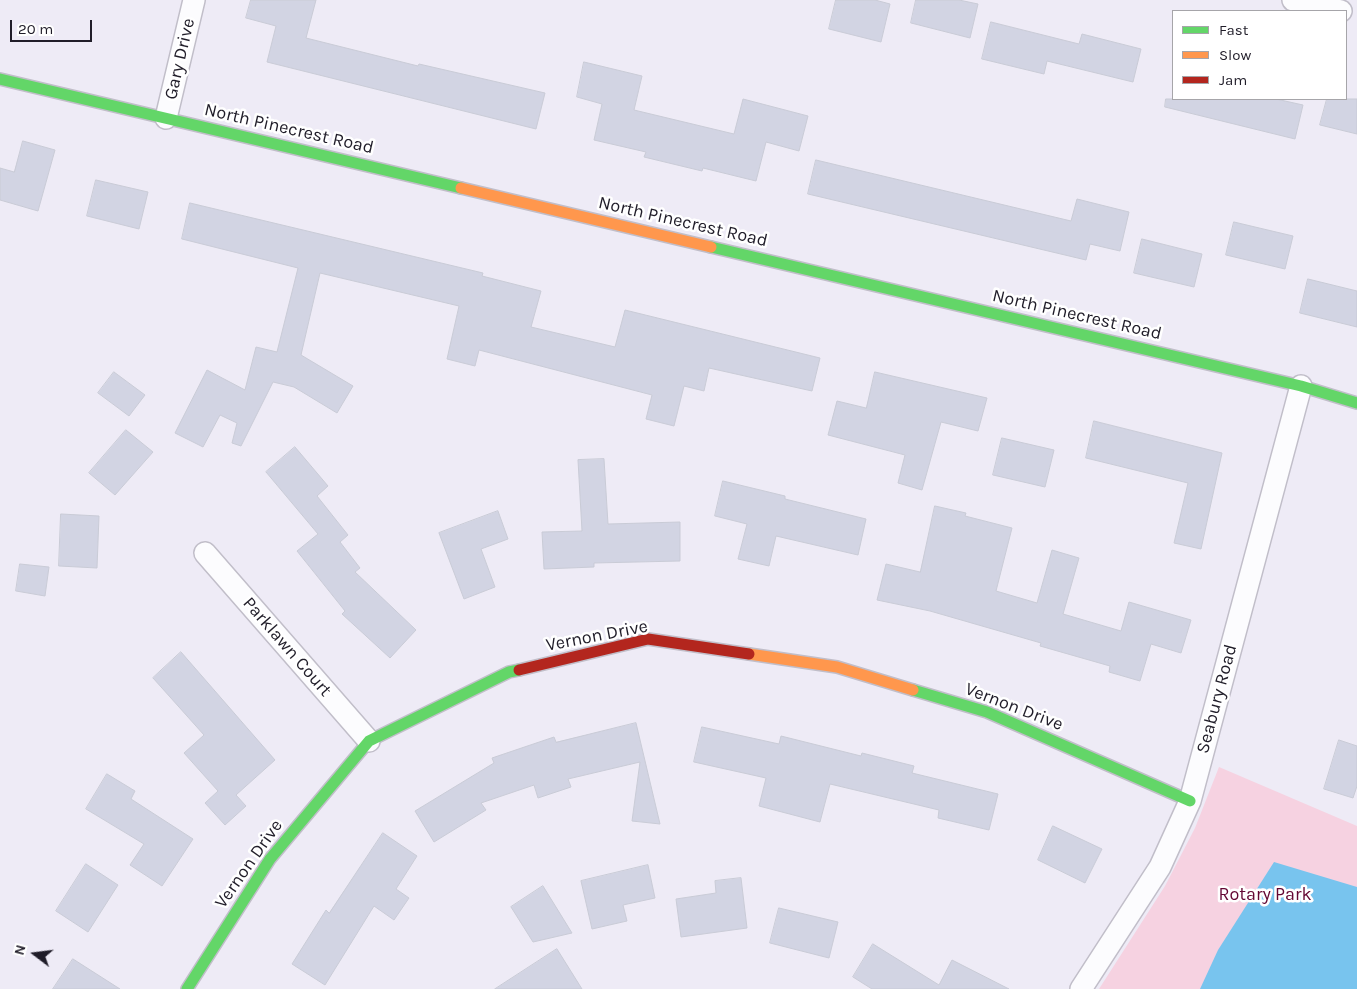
<!DOCTYPE html>
<style>
body{margin:0}
#map{position:relative;width:1357px;height:989px;overflow:hidden;background:#eeebf6;font-family:Karla,sans-serif}
canvas{display:block}
.legend{position:absolute;left:1172px;top:10px;width:175px;height:90px;box-sizing:border-box;background:#fff;border:1px solid #a6a5a9;margin:0;padding:6px 9px;list-style:none;font-size:15px;color:#201d29}
.legend li{display:flex;align-items:center;gap:10px;height:25px}
.legend b{width:25px;border:1px solid #a6a5a9}
.north{position:absolute;left:10px;top:929px;width:50px;height:50px;-webkit-text-stroke:4px #fff;paint-order:stroke;rotate:285deg;font-size:14px;font-weight:700;line-height:20px;text-align:center;color:#201d29}
.north::after{content:'';display:block;margin:auto;width:18px;height:22px;background:#201d29;clip-path:polygon(50% 0,100% 100%,50% 72%,0 100%)}
.scale{position:absolute;left:10px;top:20px;width:82px;height:22px;box-sizing:border-box;border:2px solid #201d29;border-top:0;padding-left:6px;font-size:15px;line-height:18px;white-space:nowrap;color:#201d29;-webkit-text-stroke:4px #fff;paint-order:stroke}
</style>
<div id="map">
<canvas width="1357" height="989"></canvas>
<ul class="legend">
<li><b style="height:6px;background:#63d668"></b>Fast</li>
<li><b style="height:6px;background:#ff974d"></b>Slow</li>
<li><b style="height:6px;background:#b3261e"></b>Jam</li>
</ul>
<div class="north">N</div>
<div class="scale">20 m</div>
</div>
<script>
const context = document.querySelector('canvas').getContext('2d');
context.lineJoin = 'round';
function fillPath(path, color) {
  context.fillStyle = color;
  context.fill(path, 'evenodd');
}
function trace(path, color, width, dash) {
  context.strokeStyle = color;
  context.lineWidth = width;
  context.lineCap = dash ? 'butt' : 'round';
  context.setLineDash(dash || []);
  context.stroke(path);
}
function drawText(font, color, halo, rows, align = 'center') {
  context.font = font + ' Karla,sans-serif';
  context.lineWidth = 5;
  context.setLineDash([]);
  context.textBaseline = 'middle';
  context.strokeStyle = halo;
  context.fillStyle = color;
  for (const [text, x, y, turn = 0] of rows) {
    context.save();
    context.translate(x, y);
    context.rotate((+turn || 0) * Math.PI / 180);
    context.textAlign = isNaN(turn) ? turn : align;
    if (halo) context.strokeText(text, 0, 0);
    context.fillText(text, 0, 0);
    context.restore();
  }
}
const green = new Path2D(`
 M 1219,767 L 1357,826 L 1357,989 L 1099,989 L 1165,886 L 1195,828 Z`);
const water = new Path2D(`
 M 1274,862 L 1357,887 L 1357,989 L 1200,989 L 1218,950 Z`);
const building = new Path2D(`
 M 251,0 L 316,0 L 306,38 L 418,66 L 419,64 L 545,93 L 536,129 L 267,62 L 276,26 L 246,18 Z
 M 836,0 L 875,0 L 890,4 L 881,42 L 829,29 Z
 M 916,0 L 959,0 L 978,4 L 970,38 L 911,23 Z
 M 991,22 L 1079,44 L 1082,34 L 1141,49 L 1133,82 L 1047,61 L 1044,74 L 982,59 Z
 M 584,62 L 642,76 L 634,110 L 734,134 L 743,99 L 808,116 L 799,151 L 766,142 L 756,181 L 703,168 L 702,171 L 644,157 L 646,152 L 594,140 L 602,104 L 577,97 Z
 M 1166,99 L 1276,99 L 1303,105 L 1295,139 L 1165,107 Z
 M 1327,99 L 1357,99 L 1357,134 L 1320,125 Z
 M 23,141 L 55,150 L 38,211 L 0,200 L 0,168 L 14,172 Z
 M 816,160 L 1071,221 L 1077,199 L 1129,212 L 1120,251 L 1090,244 L 1086,260 L 808,194 Z
 M 96,180 L 148,192 L 139,229 L 87,216 Z
 M 190,203 L 483,273 L 482,276 L 541,291 L 531,327 L 615,347 L 625,310 L 820,358 L 812,391 L 709,368 L 704,391 L 684,386 L 674,426 L 646,419 L 652,395 L 479,350 L 475,366 L 447,359 L 459,306 L 320,273 L 301,355 L 353,386 L 337,413 L 294,387 L 273,382 L 241,446 L 232,443 L 237,423 L 220,415 L 203,447 L 175,433 L 207,370 L 245,390 L 256,347 L 277,352 L 298,268 L 182,239 Z
 M 1234,222 L 1293,236 L 1285,269 L 1226,255 Z
 M 1142,239 L 1202,254 L 1194,287 L 1134,273 Z
 M 1308,279 L 1357,291 L 1357,327 L 1300,313 Z
 M 114,372 L 145,395 L 129,416 L 98,393 Z
 M 875,372 L 987,398 L 978,431 L 941,422 L 922,490 L 898,483 L 905,455 L 828,435 L 837,401 L 866,408 Z
 M 1094,421 L 1222,453 L 1201,549 L 1174,543 L 1188,483 L 1086,458 Z
 M 126,430 L 153,452 L 115,495 L 89,473 Z
 M 1002,438 L 1054,450 L 1045,487 L 993,475 Z
 M 295,447 L 328,486 L 317,496 L 348,535 L 340,542 L 360,568 L 355,572 L 416,630 L 390,658 L 342,614 L 345,611 L 297,551 L 318,534 L 266,472 Z
 M 604,459 L 608,524 L 680,522 L 680,561 L 594,563 L 594,567 L 544,569 L 542,532 L 582,531 L 578,460 Z
 M 723,481 L 785,496 L 785,499 L 866,519 L 858,555 L 776,536 L 769,566 L 738,559 L 747,524 L 715,516 Z
 M 935,506 L 966,513 L 965,516 L 1012,528 L 996,591 L 1037,603 L 1052,550 L 1079,558 L 1063,614 L 1121,631 L 1129,602 L 1191,620 L 1181,653 L 1151,644 L 1140,681 L 1109,672 L 1110,666 L 1040,646 L 1041,643 L 930,611 L 877,600 L 886,564 L 920,572 Z
 M 498,511 L 508,539 L 481,549 L 495,587 L 464,599 L 439,533 Z
 M 61,514 L 99,516 L 97,568 L 59,566 Z
 M 20,564 L 49,567 L 45,596 L 16,591 Z
 M 181,652 L 275,760 L 236,795 L 246,806 L 225,825 L 205,803 L 218,791 L 184,753 L 204,735 L 153,678 Z
 M 636,723 L 660,824 L 632,821 L 640,762 L 568,779 L 571,787 L 538,798 L 534,785 L 481,803 L 486,810 L 434,842 L 415,811 L 494,763 L 492,758 L 554,737 L 556,742 Z
 M 702,727 L 779,744 L 781,736 L 861,756 L 862,753 L 914,766 L 912,773 L 998,794 L 989,830 L 938,818 L 939,810 L 830,784 L 820,822 L 759,806 L 766,778 L 694,762 Z
 M 1339,740 L 1357,746 L 1357,786 L 1353,798 L 1324,789 Z
 M 107,774 L 135,791 L 131,799 L 193,839 L 162,886 L 130,865 L 144,844 L 86,809 Z
 M 1053,826 L 1102,849 L 1085,883 L 1038,860 Z
 M 383,833 L 417,856 L 396,889 L 409,898 L 394,920 L 374,906 L 325,985 L 292,964 L 326,910 L 329,913 Z
 M 86,864 L 118,885 L 88,932 L 56,911 Z
 M 648,865 L 655,898 L 623,905 L 627,921 L 592,929 L 581,881 Z
 M 741,878 L 747,928 L 681,937 L 676,899 L 716,893 L 715,881 Z
 M 543,886 L 572,933 L 533,942 L 511,907 Z
 M 779,908 L 838,922 L 829,958 L 770,943 Z
 M 873,944 L 939,985 L 952,960 L 1009,989 L 872,989 L 853,977 Z
 M 557,949 L 582,989 L 495,989 Z
 M 73,959 L 120,989 L 53,989 Z`);
const street = new Path2D(`
 M 1293,0 L 1341,11
 M 166,118 L 194,0
 M 205,553 L 369,741
 M 1081,989 L 1160,867 L 1190,801 L 1301,386`);
const fast = new Path2D(`
 M 0,79 L 461,188
 M 711,247 L 1301,386 L 1357,403
 M 913,690 L 987,712 L 1190,801
 M 187,989 L 270,859 L 369,741 L 509,672 L 519,670`);
const slow = new Path2D(`
 M 461,188 L 711,247
 M 749,654 L 837,667 L 913,690`);
const jam = new Path2D(`
 M 519,670 L 648,639 L 749,654`);
const streetNames = [
 ["Gary Drive",180,59,-77],
 ["North Pinecrest Road",289,129,13],
 ["North Pinecrest Road",683,222,13],
 ["North Pinecrest Road",1077,315,13],
 ["Vernon Drive",597,636,-11],
 ["Parklawn Court",287,647,49],
 ["Seabury Road",1217,699,-75],
 ["Vernon Drive",1014,707,21],
 ["Vernon Drive",249,864,-55]
];
const parkNames = [
 ["Rotary Park",1265,895]
];
fillPath(green, '#f6d2e1');
fillPath(water, '#78c4ee');
fillPath(building, '#d2d4e3');
trace(building, '#c9cbd6', 1);
trace(street, '#c1bec9', 24);
trace(fast, '#c1bec9', 14);
trace(slow, '#c1bec9', 14);
trace(jam, '#c1bec9', 14);
trace(street, '#fcfcfe', 21);
trace(fast, '#63d668', 11);
trace(slow, '#ff974d', 11);
trace(jam, '#b3261e', 11);
drawText('18px', '#201d29', '#fff', streetNames);
drawText('18px', '#630733', '#fff', parkNames);
</script>
